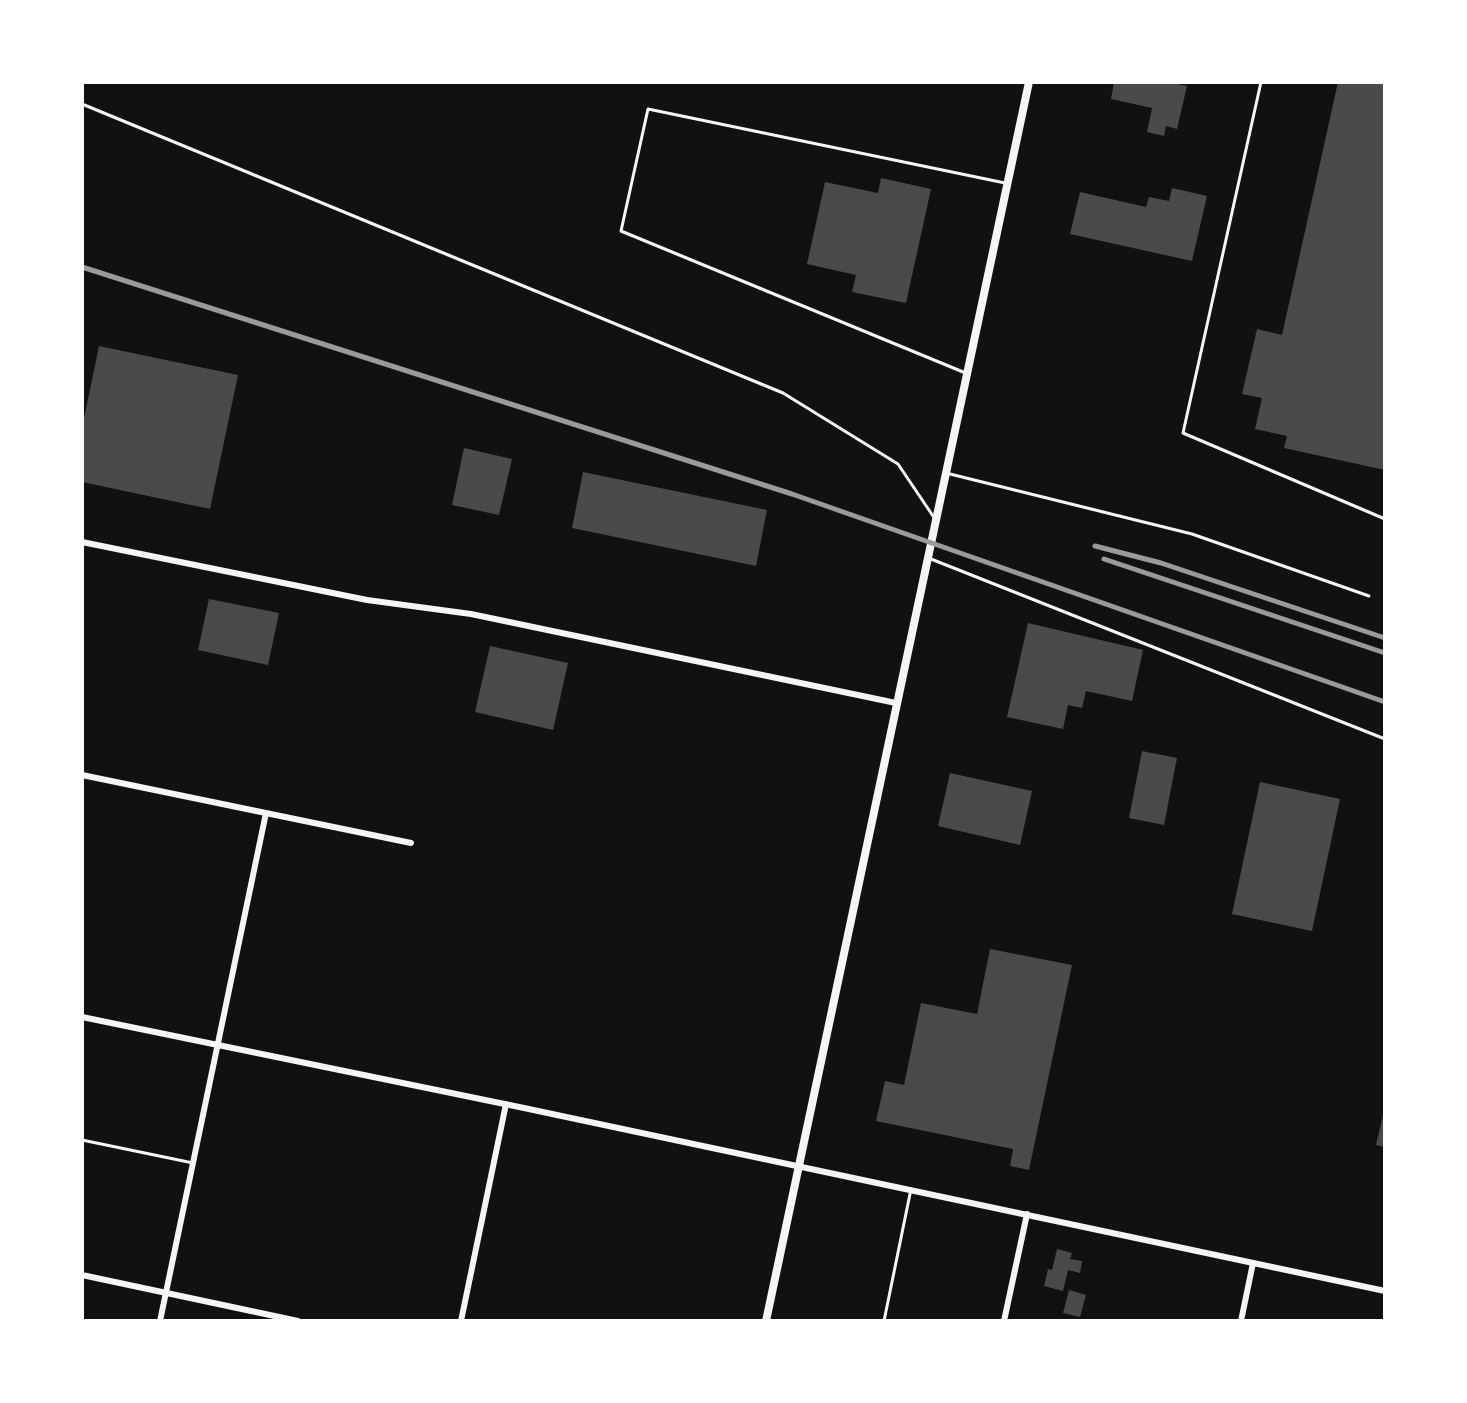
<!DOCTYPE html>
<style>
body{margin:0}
#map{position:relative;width:1467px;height:1403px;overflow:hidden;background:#111;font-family:Poppins,sans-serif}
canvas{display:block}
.frame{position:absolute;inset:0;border:84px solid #fff;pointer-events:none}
</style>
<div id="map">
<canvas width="1467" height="1403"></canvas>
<div class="frame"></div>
</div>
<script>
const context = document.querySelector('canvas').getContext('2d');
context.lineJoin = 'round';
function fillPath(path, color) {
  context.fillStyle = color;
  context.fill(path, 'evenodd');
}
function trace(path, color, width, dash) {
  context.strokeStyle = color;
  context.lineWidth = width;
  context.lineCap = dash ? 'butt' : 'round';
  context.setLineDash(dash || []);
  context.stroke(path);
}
const building = new Path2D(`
 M 1114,82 L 1168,82 L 1187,86 L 1177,129 L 1166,126 L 1164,136 L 1147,132 L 1152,108 L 1111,99 Z
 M 1338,82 L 1385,82 L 1385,470 L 1284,448 L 1287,436 L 1255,429 L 1262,398 L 1242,394 L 1257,329 L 1282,335 Z
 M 881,178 L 931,189 L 906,303 L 852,292 L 856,275 L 807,264 L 825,182 L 878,193 Z
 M 1172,188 L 1207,196 L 1192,261 L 1070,234 L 1080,192 L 1146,207 L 1149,197 L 1169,201 Z
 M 99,346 L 238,375 L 210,509 L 82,482 L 82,428 Z
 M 464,448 L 512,459 L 499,515 L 452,505 Z
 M 583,472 L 767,510 L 756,566 L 572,528 Z
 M 209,599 L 279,613 L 268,665 L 198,650 Z
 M 1028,623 L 1143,650 L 1132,701 L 1086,691 L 1082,708 L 1068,705 L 1063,729 L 1007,717 Z
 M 490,646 L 568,663 L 553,730 L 475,712 Z
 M 1142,751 L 1177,758 L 1164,825 L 1129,818 Z
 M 950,773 L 1032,791 L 1020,845 L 938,826 Z
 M 1260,782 L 1340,799 L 1312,931 L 1232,914 Z
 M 990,949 L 1072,965 L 1029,1170 L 1010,1166 L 1013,1149 L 876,1121 L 885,1081 L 904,1085 L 921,1003 L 977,1014 Z
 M 1384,1111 L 1385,1112 L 1385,1147 L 1376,1145 Z
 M 1057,1249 L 1072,1253 L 1070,1259 L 1082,1261 L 1080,1273 L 1068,1270 L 1063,1291 L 1044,1286 L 1048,1269 L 1052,1270 Z
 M 1069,1290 L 1086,1295 L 1080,1317 L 1063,1313 Z`);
const service = new Path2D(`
 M 1261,82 L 1183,433 L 1385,519
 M 82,104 L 783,393 L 898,464 L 935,519
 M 968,374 L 621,231 L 648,109 L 1005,183
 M 950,474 L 1192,534 L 1369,596
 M 931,559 L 1385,739
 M 82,1140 L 193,1163
 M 884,1321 L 911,1189`);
const minor = new Path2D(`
 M 82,542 L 367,600 L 471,614 L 896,703
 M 82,775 L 411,843
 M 82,1017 L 524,1108 L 1385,1291
 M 82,1275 L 298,1321
 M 160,1321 L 266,813
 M 461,1321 L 506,1104
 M 1004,1321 L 1027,1214
 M 1241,1321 L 1253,1263`);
const tertiary = new Path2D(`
 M 766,1321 C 852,908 944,496 1029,82`);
const rail = new Path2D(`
 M 82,267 L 792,494 L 1385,702
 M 1095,546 L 1161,563 L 1385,638
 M 1104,559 L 1385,653`);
fillPath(building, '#4a4a4a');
trace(service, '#f5f5f5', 3);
trace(minor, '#f5f5f5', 6);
trace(tertiary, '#f5f5f5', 8);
trace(rail, '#9a9a9a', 5);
</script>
